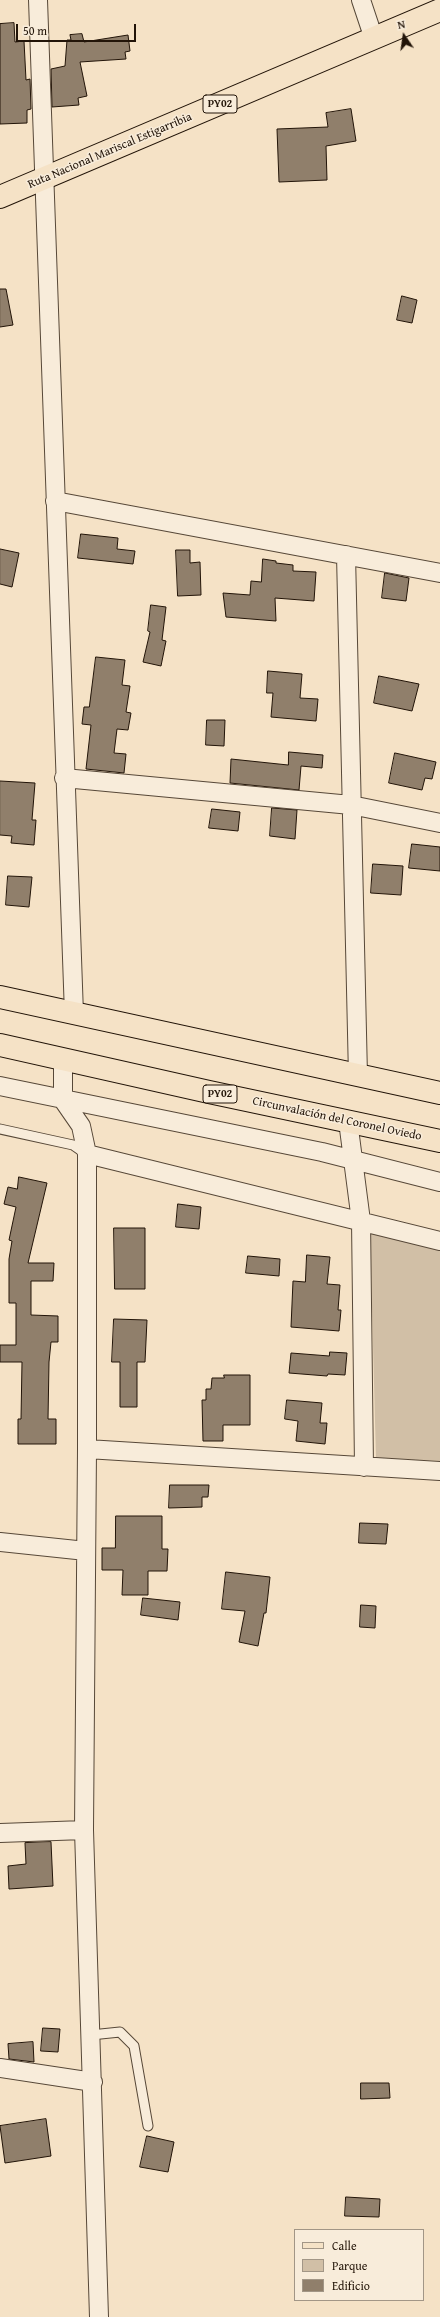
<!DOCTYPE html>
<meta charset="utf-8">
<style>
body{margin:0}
#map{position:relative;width:440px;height:2317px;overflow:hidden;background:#f5e2c6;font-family:"Gentium Book Plus",serif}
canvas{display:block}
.legend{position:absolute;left:294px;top:2229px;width:130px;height:72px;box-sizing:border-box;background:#f8ecda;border:1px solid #a29686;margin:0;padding:5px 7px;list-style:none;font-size:12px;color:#221408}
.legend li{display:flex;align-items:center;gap:8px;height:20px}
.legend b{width:20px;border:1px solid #a29686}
.north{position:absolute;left:384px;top:16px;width:40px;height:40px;-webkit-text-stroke:3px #f8ecda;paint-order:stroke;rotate:347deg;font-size:11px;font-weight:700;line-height:16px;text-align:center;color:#221408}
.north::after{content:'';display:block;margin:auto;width:14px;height:18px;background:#221408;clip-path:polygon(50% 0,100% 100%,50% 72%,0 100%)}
.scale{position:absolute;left:16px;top:24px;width:120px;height:18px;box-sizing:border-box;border:2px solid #221408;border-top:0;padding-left:5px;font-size:12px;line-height:14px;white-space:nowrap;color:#221408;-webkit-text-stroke:3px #f8ecda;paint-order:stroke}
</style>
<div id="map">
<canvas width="440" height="2317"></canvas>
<ul class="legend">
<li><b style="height:5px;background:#f5e2c6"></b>Calle</li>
<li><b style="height:11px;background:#d1bfa6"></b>Parque</li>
<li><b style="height:11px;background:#907f6b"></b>Edificio</li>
</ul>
<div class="north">N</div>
<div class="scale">50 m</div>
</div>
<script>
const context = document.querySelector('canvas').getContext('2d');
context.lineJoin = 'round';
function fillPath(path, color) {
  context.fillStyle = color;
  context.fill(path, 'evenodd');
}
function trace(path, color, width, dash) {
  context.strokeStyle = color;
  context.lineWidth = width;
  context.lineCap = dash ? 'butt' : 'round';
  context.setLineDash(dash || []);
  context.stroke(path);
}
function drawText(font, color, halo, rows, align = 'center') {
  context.font = font + ' "Gentium Book Plus",serif';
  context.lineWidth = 3;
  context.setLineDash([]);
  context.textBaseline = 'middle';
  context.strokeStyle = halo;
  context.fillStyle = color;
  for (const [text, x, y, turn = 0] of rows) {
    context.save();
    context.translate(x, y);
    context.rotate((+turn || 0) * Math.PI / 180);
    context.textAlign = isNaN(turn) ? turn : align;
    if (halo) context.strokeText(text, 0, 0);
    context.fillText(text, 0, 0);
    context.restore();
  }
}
const green = new Path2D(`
 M 370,1231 L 440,1248 L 440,1461 L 376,1459 Z`);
const building = new Path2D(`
 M 14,23 L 15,42 L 24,41 L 26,80 L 30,79 L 31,109 L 27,110 L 27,123 L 0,124 L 0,24 Z
 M 82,34 L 84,42 L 128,35 L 130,51 L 125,52 L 126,59 L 80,62 L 87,96 L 78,98 L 79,105 L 52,107 L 51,69 L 65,66 L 67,40 L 71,40 L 70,35 Z
 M 351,109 L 356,141 L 326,146 L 327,180 L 279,182 L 277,129 L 328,127 L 326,113 Z
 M 0,289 L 6,289 L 13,325 L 0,327 Z
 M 402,296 L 417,300 L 412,323 L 397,320 Z
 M 81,534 L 118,538 L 117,549 L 135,551 L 133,564 L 78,558 Z
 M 0,549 L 19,553 L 12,587 L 0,584 Z
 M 176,550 L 190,550 L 190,563 L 200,562 L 201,595 L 178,596 Z
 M 263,559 L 276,561 L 276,563 L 293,565 L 293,571 L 316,572 L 314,601 L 275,598 L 276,621 L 226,617 L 223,593 L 250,595 L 251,581 L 261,582 Z
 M 385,573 L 409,578 L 406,601 L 382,598 Z
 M 151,605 L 166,607 L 162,640 L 166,641 L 161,666 L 143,662 L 150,632 L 148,631 Z
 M 96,657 L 125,660 L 122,685 L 130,686 L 126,712 L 131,713 L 128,730 L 117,729 L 114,753 L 126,754 L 124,773 L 86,769 L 91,725 L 82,724 L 84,707 L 89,707 Z
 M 268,671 L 302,674 L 300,698 L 318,699 L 316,721 L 271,717 L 273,693 L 267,693 Z
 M 379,676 L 419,684 L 412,711 L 374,703 Z
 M 207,720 L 225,720 L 224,746 L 206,745 Z
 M 289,752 L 323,755 L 322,768 L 301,766 L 299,790 L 230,783 L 231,759 L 288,765 Z
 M 395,753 L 436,762 L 432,779 L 425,778 L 422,790 L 389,783 Z
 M 0,781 L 35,783 L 32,820 L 36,820 L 34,845 L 11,843 L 12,836 L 0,835 Z
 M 272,808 L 297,810 L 295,839 L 270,836 Z
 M 212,809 L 240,812 L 238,831 L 209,828 Z
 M 412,844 L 440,847 L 440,871 L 409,868 Z
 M 373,864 L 403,866 L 401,895 L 371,893 Z
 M 8,876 L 32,877 L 29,907 L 6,905 Z
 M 19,1177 L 47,1183 L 28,1263 L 54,1263 L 53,1281 L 31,1281 L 31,1315 L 58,1316 L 58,1342 L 51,1342 L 49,1362 L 48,1419 L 56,1419 L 56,1444 L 18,1444 L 18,1419 L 21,1419 L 22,1362 L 0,1362 L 0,1345 L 16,1345 L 16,1303 L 9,1303 L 9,1259 L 12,1241 L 9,1240 L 16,1207 L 4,1204 L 8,1187 L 17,1189 Z
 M 178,1204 L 201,1207 L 199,1229 L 176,1227 Z
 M 114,1228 L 145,1228 L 145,1289 L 115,1289 Z
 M 307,1255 L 330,1257 L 327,1284 L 340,1285 L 338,1310 L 341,1310 L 339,1331 L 291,1327 L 293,1281 L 305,1282 Z
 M 248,1256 L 280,1259 L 279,1276 L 246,1273 Z
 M 114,1319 L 147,1320 L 145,1362 L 137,1362 L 137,1407 L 120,1407 L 120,1362 L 112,1362 Z
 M 330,1352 L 347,1353 L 345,1375 L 328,1374 L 327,1376 L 289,1373 L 291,1353 L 329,1356 Z
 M 224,1375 L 250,1375 L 250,1425 L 223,1425 L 223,1441 L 203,1441 L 202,1400 L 206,1400 L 206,1389 L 211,1389 L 212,1378 L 224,1378 Z
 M 287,1400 L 322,1403 L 320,1423 L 327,1423 L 325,1444 L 296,1441 L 298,1421 L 285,1419 Z
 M 170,1485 L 209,1485 L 208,1497 L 202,1497 L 202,1507 L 169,1508 Z
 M 116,1516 L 162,1516 L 162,1549 L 168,1549 L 167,1571 L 148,1571 L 148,1595 L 122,1595 L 123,1570 L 102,1570 L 102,1548 L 115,1548 Z
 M 360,1523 L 388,1524 L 386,1544 L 359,1543 Z
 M 226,1572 L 270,1577 L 266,1613 L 264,1613 L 258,1646 L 239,1642 L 245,1611 L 222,1609 Z
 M 143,1598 L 180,1602 L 178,1620 L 141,1615 Z
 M 361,1605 L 376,1606 L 375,1628 L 360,1627 Z
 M 51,1842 L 53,1886 L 9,1889 L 8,1866 L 26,1864 L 25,1843 Z
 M 43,2028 L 60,2029 L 58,2052 L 41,2051 Z
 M 33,2042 L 34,2062 L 9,2059 L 8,2044 Z
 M 361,2083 L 389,2083 L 390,2098 L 361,2099 Z
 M 46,2119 L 51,2156 L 5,2163 L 0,2126 Z
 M 147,2136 L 174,2142 L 168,2172 L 140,2167 Z
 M 346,2197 L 380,2199 L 379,2217 L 345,2216 Z`);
const lane = new Path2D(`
 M 0,1129 L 73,1145 L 86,1154
 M 91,2035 L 120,2032 L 134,2046 L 148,2126`);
const street = new Path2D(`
 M 38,0 L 74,1014
 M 361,0 L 374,39
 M 55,501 L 440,573
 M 346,555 L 358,1076
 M 64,778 L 351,805 L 440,823
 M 63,1058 L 63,1100 L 81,1126 L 87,1154 L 87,1449 L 84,1830 L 99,2317
 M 0,1086 L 322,1152 L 440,1182
 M 348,1121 L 361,1221 L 364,1467
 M 87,1154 L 440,1241
 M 87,1449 L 440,1471
 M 0,1542 L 86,1551
 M 0,1833 L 84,1830
 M 0,2068 L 93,2082`);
const primary = new Path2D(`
 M 0,197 L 440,10`);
const highway = new Path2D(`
 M 0,997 L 440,1093
 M 0,1045 L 209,1092 L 440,1141`);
const shields = [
 [220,104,34],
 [220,1094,34]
];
const shieldNames = [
 ["PY02",220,104],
 ["PY02",220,1094]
];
const streetNames = [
 ["Ruta Nacional Mariscal Estigarribia",110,151,-23],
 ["Circunvalación del Coronel Oviedo",337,1119,12]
];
fillPath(green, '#d1bfa6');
fillPath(building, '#907f6b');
trace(building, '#221408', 1);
trace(lane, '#574838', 11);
trace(street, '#574838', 20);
trace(primary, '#221408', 24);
trace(highway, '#221408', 24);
trace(lane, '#f8ecda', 9);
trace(street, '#f8ecda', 18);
trace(primary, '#f5e2c6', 22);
trace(highway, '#f5e2c6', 22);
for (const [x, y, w] of shields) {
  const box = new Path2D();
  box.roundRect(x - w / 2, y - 9, w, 18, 3);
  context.fillStyle = '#f8ecda';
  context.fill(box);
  trace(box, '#221408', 1);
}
drawText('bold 11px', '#221408', null, shieldNames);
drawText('12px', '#221408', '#f8ecda', streetNames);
</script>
